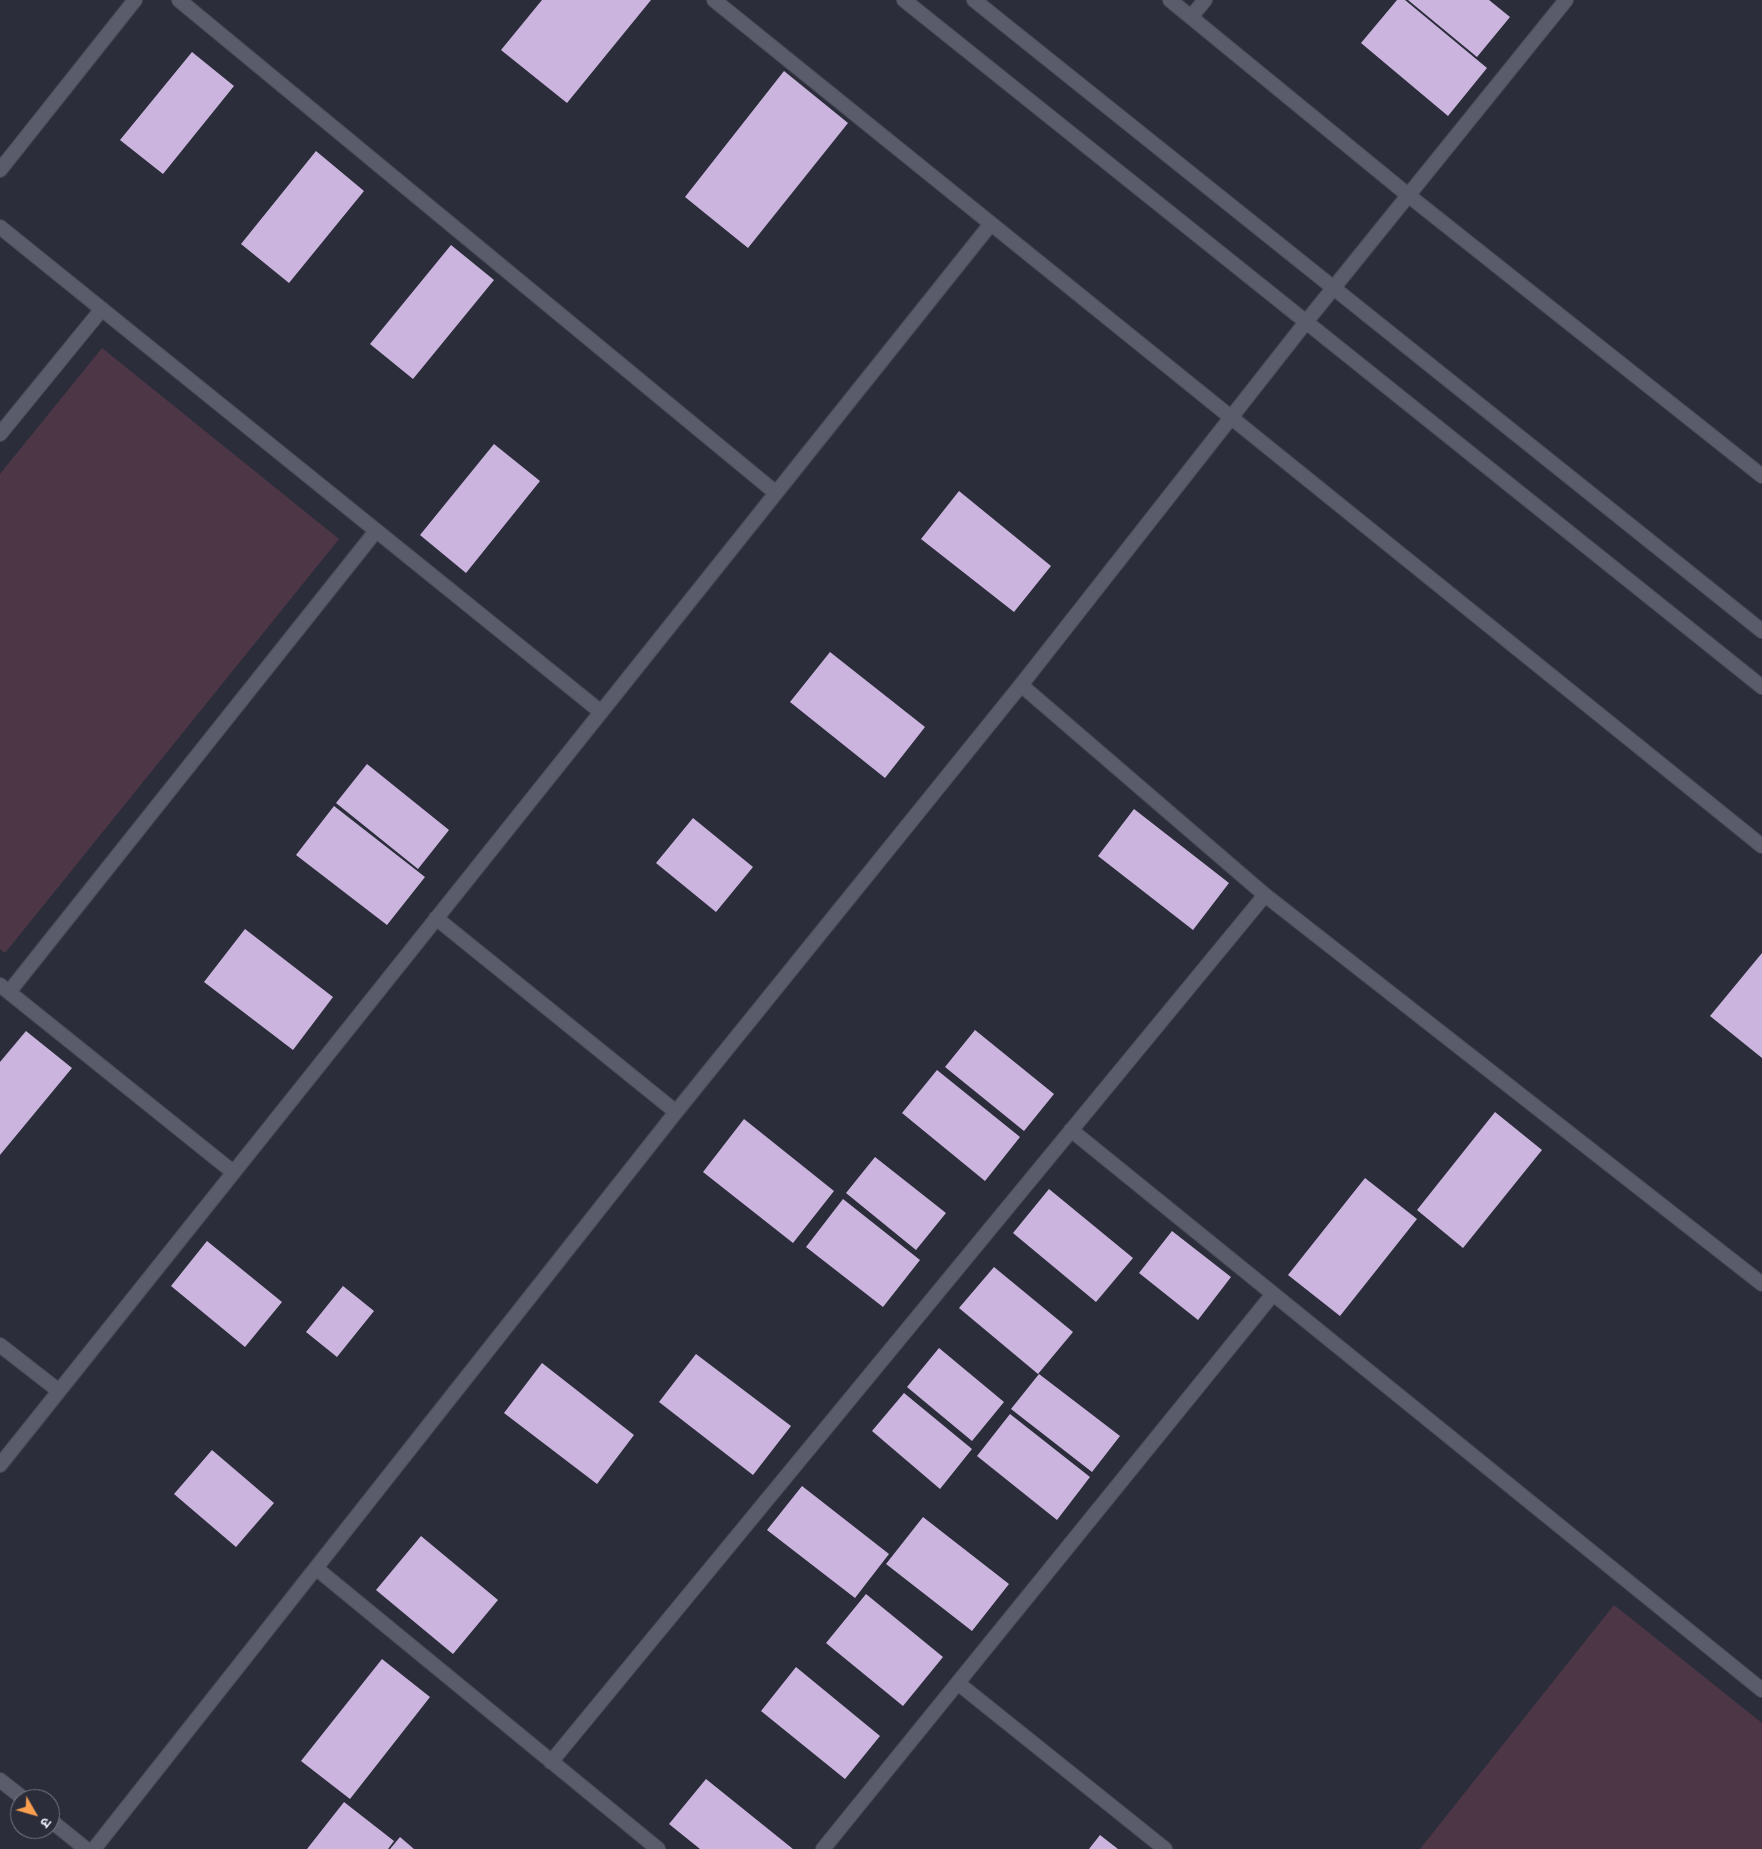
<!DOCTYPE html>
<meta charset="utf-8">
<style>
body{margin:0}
#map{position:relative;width:1762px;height:1849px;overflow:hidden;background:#2c2d3b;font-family:"Exo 2","Noto Sans Devanagari",sans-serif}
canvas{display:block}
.north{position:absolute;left:10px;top:1789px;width:50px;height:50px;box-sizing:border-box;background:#2c2d3b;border:1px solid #787986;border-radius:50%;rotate:128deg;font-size:14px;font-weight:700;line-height:20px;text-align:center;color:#ebecf6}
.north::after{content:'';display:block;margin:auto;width:18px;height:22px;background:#fa9f4e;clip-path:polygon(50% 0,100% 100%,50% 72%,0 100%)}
</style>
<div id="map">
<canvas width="1762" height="1849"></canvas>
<div class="north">उ</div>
</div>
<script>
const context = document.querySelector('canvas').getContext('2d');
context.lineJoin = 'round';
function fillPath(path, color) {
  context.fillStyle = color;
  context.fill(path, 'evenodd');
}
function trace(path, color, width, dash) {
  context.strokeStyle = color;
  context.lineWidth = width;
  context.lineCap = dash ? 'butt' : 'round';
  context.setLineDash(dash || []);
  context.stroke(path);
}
const green = new Path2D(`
 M 102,348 L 339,539 L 5,953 L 0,949 L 0,474 Z
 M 1614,1605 L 1762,1723 L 1762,1849 L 1420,1849 Z`);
const building = new Path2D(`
 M 542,0 L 651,0 L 567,103 L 501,50 Z
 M 1397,0 L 1405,0 L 1487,68 L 1448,116 L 1361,43 Z
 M 1408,0 L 1489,0 L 1510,17 L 1477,57 Z
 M 192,52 L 234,86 L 163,174 L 120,140 Z
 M 784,71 L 848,123 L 748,248 L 685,197 Z
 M 316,151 L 364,191 L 289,283 L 241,244 Z
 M 451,245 L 494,280 L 413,379 L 370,344 Z
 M 494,444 L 540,481 L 466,573 L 420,535 Z
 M 959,491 L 1051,566 L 1014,612 L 921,539 Z
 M 830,652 L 925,727 L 885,778 L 790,702 Z
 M 367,764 L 449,830 L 418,869 L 336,803 Z
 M 334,806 L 425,877 L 387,925 L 296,855 Z
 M 1134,809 L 1229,883 L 1193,930 L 1098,856 Z
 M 693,818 L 753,867 L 716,912 L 656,863 Z
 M 245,929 L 333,997 L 293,1050 L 204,982 Z
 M 1762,953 L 1762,1058 L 1710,1016 Z
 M 975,1030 L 1054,1094 L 1024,1131 L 945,1067 Z
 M 26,1031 L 72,1068 L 0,1155 L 0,1062 Z
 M 937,1070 L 1020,1137 L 985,1181 L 902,1113 Z
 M 1495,1112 L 1542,1150 L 1463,1248 L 1417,1210 Z
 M 744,1119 L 834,1191 L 793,1243 L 703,1172 Z
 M 875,1157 L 946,1213 L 916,1250 L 846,1193 Z
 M 1365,1178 L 1417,1219 L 1340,1316 L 1288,1275 Z
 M 1049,1189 L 1133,1258 L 1096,1302 L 1013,1233 Z
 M 843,1199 L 920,1260 L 883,1307 L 806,1247 Z
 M 1172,1231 L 1231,1277 L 1198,1320 L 1139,1273 Z
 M 207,1241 L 282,1302 L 245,1347 L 171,1286 Z
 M 994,1267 L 1073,1332 L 1038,1374 L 959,1308 Z
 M 343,1286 L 374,1311 L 337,1357 L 306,1332 Z
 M 939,1348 L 1004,1402 L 972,1441 L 907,1387 Z
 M 696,1354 L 791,1426 L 753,1475 L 659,1402 Z
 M 542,1363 L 634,1435 L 597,1484 L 504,1413 Z
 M 1039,1374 L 1120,1436 L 1092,1472 L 1011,1409 Z
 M 904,1393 L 972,1449 L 940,1489 L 872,1431 Z
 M 1010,1414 L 1090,1477 L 1057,1520 L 977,1456 Z
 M 212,1450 L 274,1503 L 236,1547 L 174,1494 Z
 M 802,1486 L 889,1554 L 855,1598 L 767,1530 Z
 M 923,1517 L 1009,1584 L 972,1631 L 886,1564 Z
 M 421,1536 L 498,1600 L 453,1654 L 376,1590 Z
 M 866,1594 L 943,1657 L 903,1706 L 826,1643 Z
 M 382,1659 L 430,1697 L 350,1799 L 301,1761 Z
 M 796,1667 L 880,1736 L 845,1779 L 761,1711 Z
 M 706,1779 L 793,1849 L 700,1849 L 669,1824 Z
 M 344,1802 L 394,1841 L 388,1849 L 307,1849 Z
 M 1100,1835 L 1118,1849 L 1089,1849 Z
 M 400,1837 L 414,1849 L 390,1849 Z`);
const minor = new Path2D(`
 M 179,0 L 776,493
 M 714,0 L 1762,846
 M 1170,0 L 1408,195 L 1762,476
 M 1191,17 L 1205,0
 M 0,170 L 135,0
 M 0,227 L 601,712
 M 0,434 L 102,309
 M 1021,685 L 1265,895 L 1762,1284
 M 436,918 L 676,1112
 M 0,985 L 233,1172
 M 9,992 L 376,531
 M 1071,1130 L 1762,1690
 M 0,1345 L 59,1391
 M 0,1465 L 990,225
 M 317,1569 L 658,1849
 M 959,1684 L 1165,1849
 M 551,1762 L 1265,895
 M 94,1849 L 676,1112 L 1021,685 L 1306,322 L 1566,0
 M 823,1849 L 1273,1294`);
const tertiary = new Path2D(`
 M 904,0 L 1762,687
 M 974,0 L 1762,631
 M 0,1780 L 24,1799
 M 50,1820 L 86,1849`);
fillPath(green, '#4d3747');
fillPath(building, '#cbb5df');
trace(minor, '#484955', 16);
trace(tertiary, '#484955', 16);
trace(minor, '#5a5c6c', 14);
trace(tertiary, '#5a5c6c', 14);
</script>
